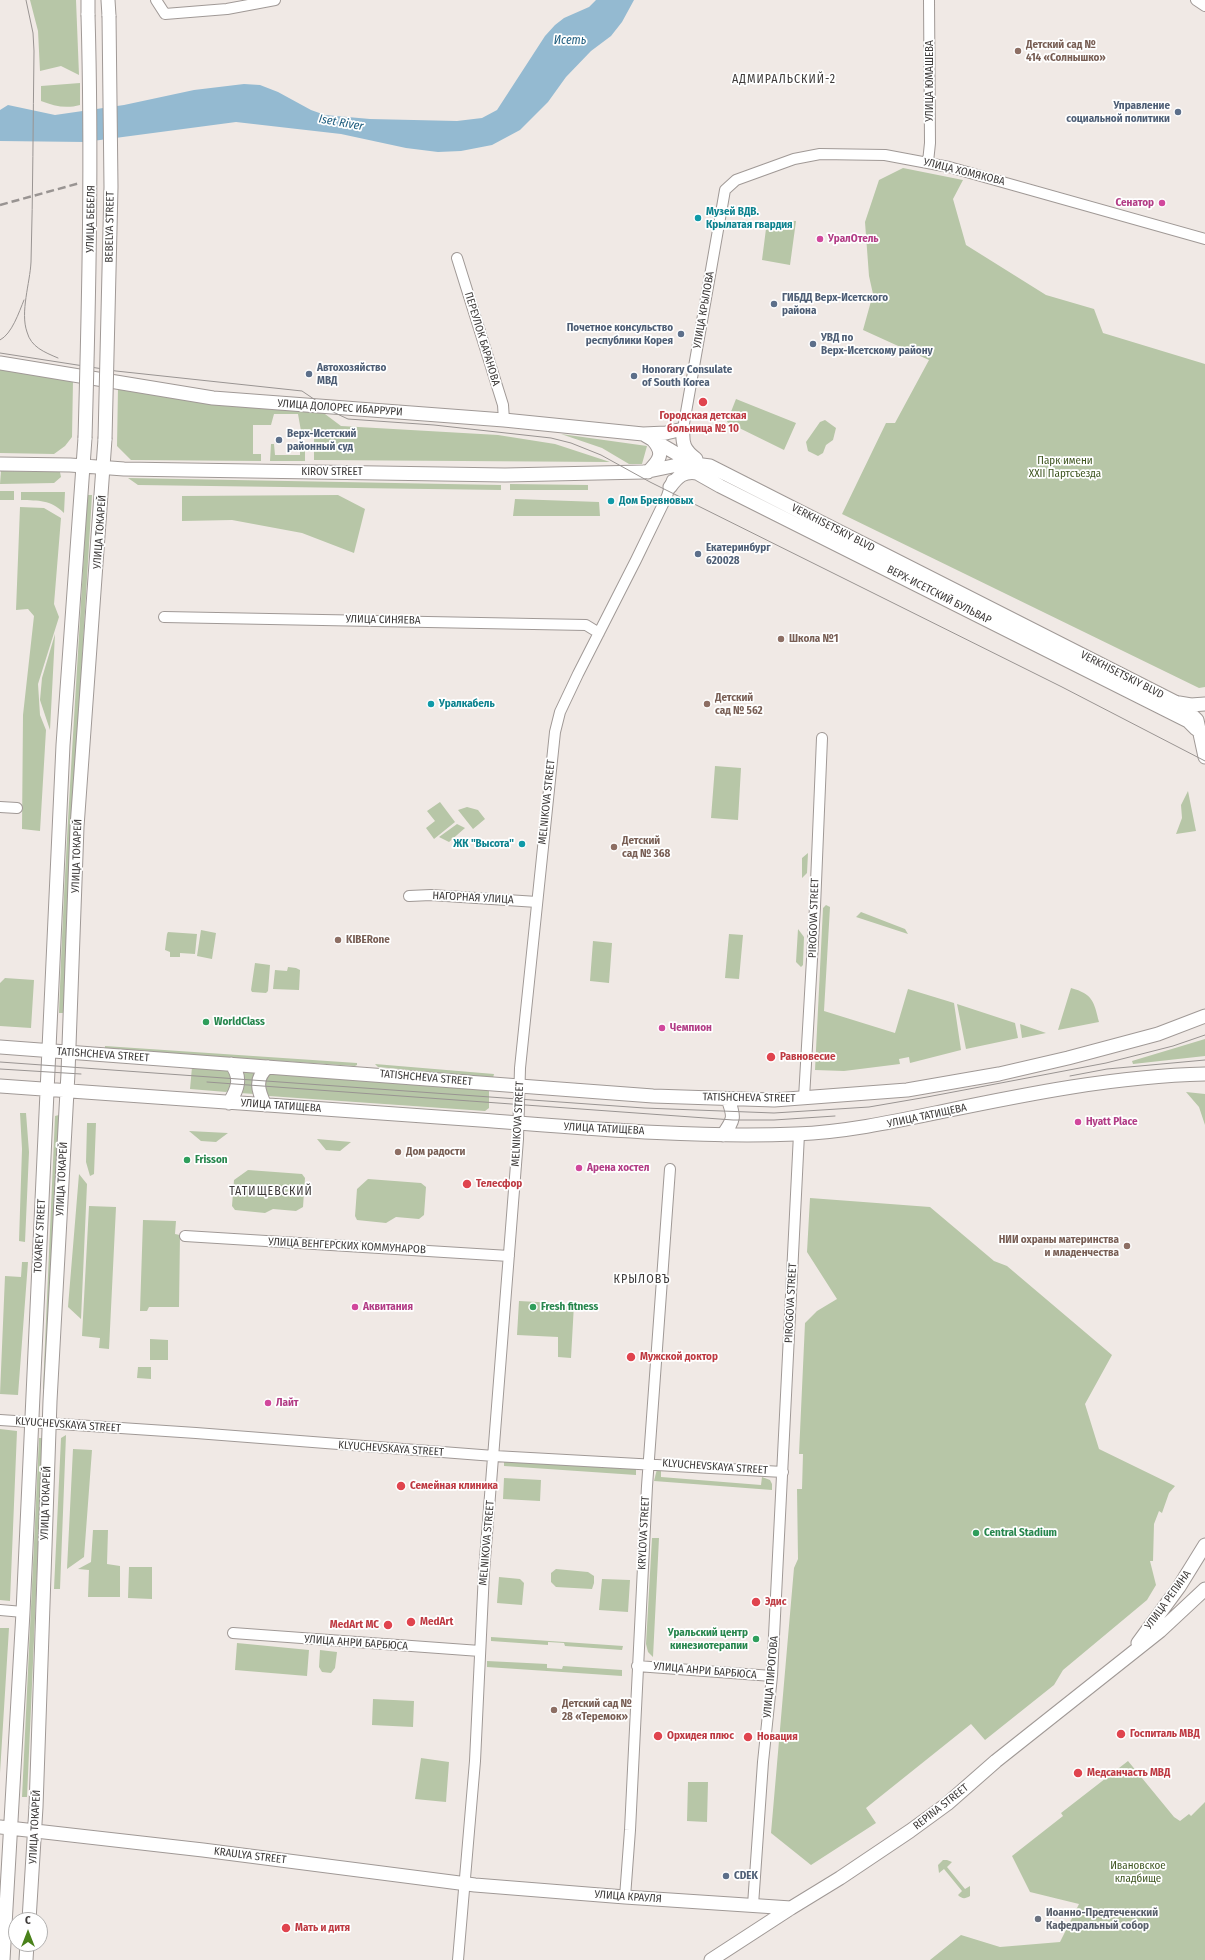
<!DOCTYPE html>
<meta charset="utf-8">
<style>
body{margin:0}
#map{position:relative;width:1205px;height:1960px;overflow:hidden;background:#f0e9e5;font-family:"Fira Sans Condensed",sans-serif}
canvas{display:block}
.north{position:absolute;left:8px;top:1912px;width:40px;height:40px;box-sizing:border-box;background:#fff;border:1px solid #b2b1b0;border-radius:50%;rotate:0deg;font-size:11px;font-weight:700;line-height:16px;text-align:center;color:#3e3b3a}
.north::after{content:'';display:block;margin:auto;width:14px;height:18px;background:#4a821b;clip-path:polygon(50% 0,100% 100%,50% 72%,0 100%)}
</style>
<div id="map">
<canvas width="1205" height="1960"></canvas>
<div class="north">С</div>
</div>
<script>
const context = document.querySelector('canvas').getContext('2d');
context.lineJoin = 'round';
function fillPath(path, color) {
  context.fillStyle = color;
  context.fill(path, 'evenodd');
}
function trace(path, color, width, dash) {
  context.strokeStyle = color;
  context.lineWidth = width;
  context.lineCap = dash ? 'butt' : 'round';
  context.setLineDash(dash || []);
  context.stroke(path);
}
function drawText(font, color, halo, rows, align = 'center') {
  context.font = font + ' "Fira Sans Condensed",sans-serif';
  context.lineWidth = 3.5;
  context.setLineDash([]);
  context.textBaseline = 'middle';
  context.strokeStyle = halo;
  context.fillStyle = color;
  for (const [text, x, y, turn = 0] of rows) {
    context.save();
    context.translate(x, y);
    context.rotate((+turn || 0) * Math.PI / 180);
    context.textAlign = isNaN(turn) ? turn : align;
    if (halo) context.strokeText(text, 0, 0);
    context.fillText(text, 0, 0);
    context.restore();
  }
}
const green = new Path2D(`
 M 30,0 L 76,0 L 79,75 L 61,66 L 40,71 L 38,31 Z
 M 80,83 L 80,105 C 66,109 54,106 41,101 L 41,86 Z
 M 903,168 L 963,180 L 953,199 L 966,245 L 1046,295 L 1094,309 L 1103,333 L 1205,364 L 1205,687 L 1199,688 L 842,514 L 886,423 L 895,423 L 929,360 L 863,330 L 873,294 L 869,276 L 865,222 L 879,180 Z
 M 767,221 L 796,221 L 790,265 L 762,260 Z
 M 0,369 L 73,380 L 72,437 L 65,446 L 54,454 L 0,453 Z
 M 118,388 L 267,409 L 321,411 L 341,426 L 498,435 L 555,444 L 610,462 L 314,460 L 314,432 L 301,431 L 298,414 L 274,414 L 271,425 L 253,425 L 253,454 L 261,454 L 261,461 L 131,460 L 117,446 Z
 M 736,399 L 796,423 L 784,450 L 727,422 Z
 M 825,420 L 836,428 L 833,440 L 826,445 L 823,453 L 818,456 L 808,451 L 806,442 L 820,422 Z
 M 561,434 L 647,446 L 642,464 L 629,464 L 602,448 Z
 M 271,444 L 274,444 L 275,455 L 300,455 L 300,449 L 305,449 L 305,461 L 270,461 Z
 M 1,471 L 60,472 L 61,477 L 54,483 L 0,484 Z
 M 128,478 L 501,485 L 501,490 L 138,485 Z
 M 510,484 L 588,485 L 588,490 L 510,490 Z
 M 0,491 L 14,491 L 14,500 L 0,500 Z
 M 21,492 L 65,492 L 64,513 C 50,499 39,501 21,500 Z
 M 87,495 L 92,495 L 67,911 L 64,1013 L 59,1013 C 65,840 78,668 87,495 Z
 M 338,495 L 365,509 L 354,553 L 302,533 L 232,520 L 182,521 L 182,496 Z
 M 515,499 L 599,502 L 600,516 L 513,516 Z
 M 20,507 L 44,508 L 61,518 L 54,604 L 59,617 L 38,684 L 40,715 L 46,730 L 40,831 L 22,829 L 23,715 L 34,616 L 28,609 L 16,610 Z
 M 55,634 L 50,730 L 40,700 L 42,678 Z
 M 715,766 L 741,768 L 738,820 L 711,818 Z
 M 1188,791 L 1196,831 L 1176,834 L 1182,818 L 1181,805 Z
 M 440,802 L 455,822 L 434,839 L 426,828 L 435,821 L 427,811 Z
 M 467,807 L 478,810 L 485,819 L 473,829 L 458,810 Z
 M 457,824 L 465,828 L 449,842 L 439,837 Z
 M 808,853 L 807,873 L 802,878 L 802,858 Z
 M 826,905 L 830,907 L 824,1011 L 895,1033 L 908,989 L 954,1003 L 961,1050 L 910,1063 L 909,1057 L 899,1059 L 900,1064 L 844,1071 L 815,1070 L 823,908 Z
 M 861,912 L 905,929 L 908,934 L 856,917 Z
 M 798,929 L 804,937 L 803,965 L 801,967 L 796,962 Z
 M 201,930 L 216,933 L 212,959 L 197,956 Z
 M 168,932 L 197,934 L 195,954 L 180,953 L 180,957 L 170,957 L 170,952 L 165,950 L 167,934 Z
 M 729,934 L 743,935 L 739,979 L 725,978 Z
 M 593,941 L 612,943 L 609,983 L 590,981 Z
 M 255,963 L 270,965 L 268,991 L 266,993 L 252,992 L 251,990 Z
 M 288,967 L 296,968 L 300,970 L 299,990 L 273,989 L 275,970 L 287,971 Z
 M 5,978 L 34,980 L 31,1028 L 0,1026 L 0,983 Z
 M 1071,988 C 1093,994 1094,1002 1099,1022 L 1058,1030 Z
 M 957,1004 L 1015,1023 L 1018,1038 L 966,1049 Z
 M 1020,1024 L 1046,1033 L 1022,1038 Z
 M 1205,1039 L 1205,1056 L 1133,1064 L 1132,1061 Z
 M 105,1046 L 357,1063 L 357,1065 L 355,1066 L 105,1049 Z
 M 375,1064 L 494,1074 L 493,1078 L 378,1067 Z
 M 192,1067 L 229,1069 L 234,1076 L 230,1090 L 226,1092 L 190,1089 Z
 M 242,1071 L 256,1072 C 252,1079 251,1086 254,1094 L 240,1093 Z
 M 270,1073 L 485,1088 L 489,1091 L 489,1108 L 485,1111 L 269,1096 L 265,1093 L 263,1078 Z
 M 1186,1092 L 1205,1094 L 1205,1125 L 1199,1107 Z
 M 20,1113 L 26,1113 L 29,1152 L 25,1242 L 19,1241 L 22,1149 Z
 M 59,1115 L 47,1389 L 43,1389 L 55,1116 Z
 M 87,1123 L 96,1123 L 94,1174 L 90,1176 L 86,1162 Z
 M 189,1131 L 228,1133 L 216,1142 L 201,1141 Z
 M 317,1139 L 351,1142 L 340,1151 L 326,1150 Z
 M 248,1170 L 302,1174 L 305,1178 L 303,1207 L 296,1211 L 273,1209 L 265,1213 L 235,1210 L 232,1206 L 234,1180 Z
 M 79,1174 L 87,1184 L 81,1319 L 68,1307 Z
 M 368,1179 L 421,1183 L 426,1187 L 424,1215 L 419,1219 L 396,1217 L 386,1223 L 357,1220 L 355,1216 L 357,1189 Z
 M 810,1198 L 930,1207 L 994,1261 L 1007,1266 L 1112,1355 L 1085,1404 L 1099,1449 L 1175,1486 L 1169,1493 L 1162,1513 L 1159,1511 L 1154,1524 L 1153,1561 L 1150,1561 L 1156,1585 L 1147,1600 L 1063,1670 L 1054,1685 L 985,1740 L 971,1724 L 866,1808 L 876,1823 L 811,1865 L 771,1833 L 794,1568 L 798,1559 L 797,1489 L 802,1489 L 803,1454 L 799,1454 L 805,1323 L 817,1311 L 837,1299 L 807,1252 Z
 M 89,1206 L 116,1207 L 109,1349 L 99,1348 L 100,1338 L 82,1336 Z
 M 143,1220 L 176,1221 L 175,1234 L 180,1235 L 179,1307 L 149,1307 L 147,1311 L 140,1311 Z
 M 22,1262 L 28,1262 L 18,1395 L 0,1394 L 5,1276 L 21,1277 Z
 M 519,1301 L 574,1304 L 571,1358 L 558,1357 L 558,1337 L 517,1335 Z
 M 150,1339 L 168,1340 L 168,1360 L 150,1360 Z
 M 138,1367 L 151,1367 L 151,1379 L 137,1378 Z
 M 0,1429 L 17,1431 L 10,1601 L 0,1600 Z
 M 66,1435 L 60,1589 L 54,1589 L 61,1438 Z
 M 39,1438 L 43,1438 L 27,1797 L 22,1797 Z
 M 73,1449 L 92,1450 L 84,1557 L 67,1569 Z
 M 504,1460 L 636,1467 L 636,1475 L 504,1466 Z
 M 657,1469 L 661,1469 L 661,1477 L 761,1485 L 762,1477 L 770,1480 L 772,1484 L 772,1490 L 654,1481 Z
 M 504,1478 L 541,1480 L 540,1501 L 503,1499 Z
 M 93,1530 L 108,1530 L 107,1564 L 120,1566 L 120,1597 L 88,1597 L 89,1570 L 78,1569 L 91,1562 Z
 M 652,1538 L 659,1538 L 653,1657 L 648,1652 L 646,1644 Z
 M 129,1567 L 152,1567 L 152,1599 L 128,1598 Z
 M 556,1569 L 588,1572 L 594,1576 L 594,1583 L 592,1589 L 556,1587 L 551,1582 L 551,1573 Z
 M 499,1577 L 520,1579 L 524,1583 L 522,1605 L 497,1603 Z
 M 602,1579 L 630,1580 L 628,1612 L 599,1610 Z
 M 0,1628 L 9,1628 L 0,1773 Z
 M 491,1637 L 623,1646 L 622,1650 L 565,1646 L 564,1643 L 548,1642 L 548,1645 L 491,1641 Z
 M 237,1643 L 309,1650 L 307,1676 L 235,1670 Z
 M 320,1650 L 337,1652 L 335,1668 L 331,1673 L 322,1672 L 319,1667 Z
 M 487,1661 L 547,1664 L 547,1668 L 562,1669 L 563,1666 L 622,1670 L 622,1676 L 487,1667 Z
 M 373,1699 L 414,1701 L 413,1727 L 372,1725 Z
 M 421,1758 L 449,1762 L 446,1802 L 415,1799 Z
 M 1128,1761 L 1174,1817 L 1180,1821 L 1189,1814 L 1191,1816 L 1205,1802 L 1205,1960 L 930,1960 L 961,1935 L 1000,1947 L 1060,1942 L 1079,1904 L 1030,1892 L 1012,1856 L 1063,1816 L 1061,1813 Z
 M 688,1782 L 708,1782 L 707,1822 L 687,1821 Z
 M 943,1860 L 947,1860 L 952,1862 L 947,1867 L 965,1889 L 970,1886 L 970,1896 C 965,1899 962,1899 958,1895 L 962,1891 L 944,1869 L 939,1873 L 938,1865 Z`);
const water = new Path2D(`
 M 596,0 L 634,0 L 622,22 L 611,36 L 591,51 L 566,77 L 548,102 L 520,130 L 492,145 L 461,151 L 438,152 L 406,148 L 341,134 L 236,122 L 85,142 L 0,141 L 0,110 L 8,105 L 55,115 L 124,105 L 194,90 L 244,84 L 260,85 L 278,92 L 311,110 L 325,115 L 370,119 L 457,121 L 482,118 L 497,110 L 545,36 L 555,25 L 564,18 L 589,7 Z`);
const minor = new Path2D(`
 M 156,0 L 165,14 L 227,9 L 275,0
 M 1196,0 L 1205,6
 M 928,162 L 930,143 L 929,0
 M 457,258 L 503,405 L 504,420
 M 682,435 L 725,190 L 736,180 L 794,159 L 820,154 L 885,155 L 949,167 L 1205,239
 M 164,617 L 586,625 L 599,633
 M 0,807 L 17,808
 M 409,896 L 431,895 L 537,902
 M 804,1098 L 815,907 L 822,738
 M 185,1236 L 509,1256
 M 0,1420 L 196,1433 L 494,1456 L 783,1472
 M 0,1610 L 23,1612
 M 233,1633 L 480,1651
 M 637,1666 L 772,1676
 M 625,1897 L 630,1830 L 647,1486 L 670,1169
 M 753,1905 L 763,1762 L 772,1676 L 799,1134
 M 458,1960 L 475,1761 L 484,1572 L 518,1139 L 520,1068 L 555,732 L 560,712 L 578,674 L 636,560 L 667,496 L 672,480`);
const major = new Path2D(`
 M 88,0 L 88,15
 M 108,0 L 109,16
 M 0,363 L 213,398 L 504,420 L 643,434 L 677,454 L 697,473 L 720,486 L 1178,716 L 1188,721 L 1196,729
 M 643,434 L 666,433 L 683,429 C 682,444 684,450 696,459
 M 0,464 L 70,465 L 124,469 L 505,475 L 644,472 L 687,463 L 710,466 L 1175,702 L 1188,711 L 1197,720 L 1205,757
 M 648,472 C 660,460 665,453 652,439
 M 670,487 C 678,476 684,471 697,473
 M 1179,703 L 1191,705 L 1205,704
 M 0,1047 L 653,1096 L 774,1100 L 907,1090 L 999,1074 L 1068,1058 L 1158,1034 L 1205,1016
 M 0,1086 C 160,1097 320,1109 480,1120 C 585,1128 691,1138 796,1134 C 845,1132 892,1122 940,1112 C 1027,1094 1116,1076 1205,1074
 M 229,1103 C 238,1089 242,1077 231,1064
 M 265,1105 C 258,1091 254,1078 268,1067
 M 723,1135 C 734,1119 735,1118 728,1099
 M 1138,1643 L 1179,1587 L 1205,1545
 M 0,1827 L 203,1850 L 475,1885 L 625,1897 L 791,1908
 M 29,1920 L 36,1807 L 50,1401 L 68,1073 L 77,827 L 105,439
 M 3,1960 L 23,1612 L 63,745 L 85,438
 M 26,1960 L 27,1944
 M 711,1960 L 791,1908 L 840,1878 L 910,1831 L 947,1804 L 996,1761 L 1160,1631 L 1205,1589`);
const tram = new Path2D(`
 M 26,0 L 33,33 L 34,51 C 33,121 33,192 31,262 C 30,283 20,312 27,332 C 31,347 44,352 58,358
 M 0,340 C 12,334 19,312 24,300
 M 0,353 L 116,371 L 302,391 L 333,412 L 348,419 L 434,425 L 551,438 L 571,443 L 601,455 L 650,482 L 1062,687 L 1205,761
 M 0,1062 L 644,1108 L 774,1113 L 869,1107 L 927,1097 L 1106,1063 L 1173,1046 L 1205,1035
 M 0,1069 L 81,1074
 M 1070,1076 L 1107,1069 L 1205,1060
 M 207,1082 L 733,1120 L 774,1120 L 835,1116`);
const rail = new Path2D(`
 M 0,205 L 80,183`);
const majorBridge = new Path2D(`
 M 85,438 C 89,297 92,156 88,15
 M 105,439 L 111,187 L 109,16`);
const markers = [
 [1018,51,4,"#8d6e63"],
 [1178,112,4,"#5c6f8a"],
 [1162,203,4,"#d1479c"],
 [698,218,4,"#0f9aa8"],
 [820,239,4,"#d1479c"],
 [774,304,4,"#5c6f8a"],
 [681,334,4,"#5c6f8a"],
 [813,344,4,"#5c6f8a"],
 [309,374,4,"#5c6f8a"],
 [634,376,4,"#5c6f8a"],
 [703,402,5,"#e0444e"],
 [279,440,4,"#5c6f8a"],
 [611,501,4,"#0f9aa8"],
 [698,554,4,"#5c6f8a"],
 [781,639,4,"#8d6e63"],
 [431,704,4,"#0f9aa8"],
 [707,704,4,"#8d6e63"],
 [522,844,4,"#0f9aa8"],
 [614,847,4,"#8d6e63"],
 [338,940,4,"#8d6e63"],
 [206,1022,4,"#2e9e5b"],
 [662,1028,4,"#d1479c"],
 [771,1057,5,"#e0444e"],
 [1078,1122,4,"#d1479c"],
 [398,1152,4,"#8d6e63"],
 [187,1160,4,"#2e9e5b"],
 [579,1168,4,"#d1479c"],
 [467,1184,5,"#e0444e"],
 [1127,1246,4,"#8d6e63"],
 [355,1307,4,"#d1479c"],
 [533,1307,4,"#2e9e5b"],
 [631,1357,5,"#e0444e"],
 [268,1403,4,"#d1479c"],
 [401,1486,5,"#e0444e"],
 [976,1533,4,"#2e9e5b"],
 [756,1602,5,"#e0444e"],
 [411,1622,5,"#e0444e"],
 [388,1625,5,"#e0444e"],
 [756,1639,4,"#2e9e5b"],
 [554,1710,4,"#8d6e63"],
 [1121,1734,5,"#e0444e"],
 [658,1736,5,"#e0444e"],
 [748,1737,5,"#e0444e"],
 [1078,1773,5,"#e0444e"],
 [726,1876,4,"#5c6f8a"],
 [1038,1919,4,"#6b7280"],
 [286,1928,5,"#e0444e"]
];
const educationNames = [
 ["Детский сад №",1026,45],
 ["414 «Солнышко»",1026,58],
 ["Школа №1",789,639],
 ["Детский",715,698],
 ["сад № 562",715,711],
 ["Детский",622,841],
 ["сад № 368",622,854],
 ["KIBERone",346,940],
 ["Дом радости",406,1152],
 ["НИИ охраны материнства",1119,1240,"right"],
 ["и младенчества",1119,1253,"right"],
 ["Детский сад №",562,1704],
 ["28 «Теремок»",562,1717]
];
const streetNames = [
 ["УЛИЦА ЮМАШЕВА",930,81,-90],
 ["УЛИЦА ХОМЯКОВА",964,172,14],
 ["УЛИЦА БЕБЕЛЯ",91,219,-89],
 ["BEBELYA STREET",110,227,-89],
 ["УЛИЦА КРЫЛОВА",704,310,-80],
 ["ПЕРЕУЛОК БАРАНОВА",482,339,73],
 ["УЛИЦА ДОЛОРЕС ИБАРРУРИ",340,408,4],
 ["KIROV STREET",332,472],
 ["VERKHISETSKIY BLVD",833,528,27],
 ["УЛИЦА ТОКАРЕЙ",100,532,-86],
 ["ВЕРХ-ИСЕТСКИЙ БУЛЬВАР",939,595,27],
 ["УЛИЦА СИНЯЕВА",383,620,1],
 ["VERKHISETSKIY BLVD",1122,675,27],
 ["MELNIKOVA STREET",547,802,-84],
 ["УЛИЦА ТОКАРЕЙ",77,856,-88],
 ["НАГОРНАЯ УЛИЦА",473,898,3],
 ["PIROGOVA STREET",814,918,-88],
 ["TATISHCHEVA STREET",103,1055,4],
 ["TATISHCHEVA STREET",426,1078,5],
 ["TATISHCHEVA STREET",749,1098,1],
 ["УЛИЦА ТАТИЩЕВА",281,1106,4],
 ["УЛИЦА ТАТИЩЕВА",927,1116,-12],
 ["MELNIKOVA STREET",518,1124,-87],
 ["УЛИЦА ТАТИЩЕВА",604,1129,3],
 ["УЛИЦА ТОКАРЕЙ",62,1179,-87],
 ["TOKAREY STREET",40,1236,-87],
 ["УЛИЦА ВЕНГЕРСКИХ КОММУНАРОВ",347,1246,3],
 ["PIROGOVA STREET",791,1303,-87],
 ["KLYUCHEVSKAYA STREET",68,1425,4],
 ["KLYUCHEVSKAYA STREET",391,1449,4],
 ["KLYUCHEVSKAYA STREET",715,1467,4],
 ["УЛИЦА ТОКАРЕЙ",46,1503,-88],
 ["KRYLOVA STREET",644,1533,-87],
 ["MELNIKOVA STREET",487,1543,-85],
 ["УЛИЦА РЕПИНА",1168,1600,-54],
 ["УЛИЦА АНРИ БАРБЮСА",356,1643,4],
 ["УЛИЦА АНРИ БАРБЮСА",705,1671,5],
 ["УЛИЦА ПИРОГОВА",771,1677,-85],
 ["REPINA STREET",941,1807,-38],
 ["УЛИЦА ТОКАРЕЙ",35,1827,-87],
 ["KRAULYA STREET",250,1856,7],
 ["УЛИЦА КРАУЛЯ",628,1897,4]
];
const serviceNames = [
 ["Управление",1170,106,"right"],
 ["социальной политики",1170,119,"right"],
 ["ГИБДД Верх-Исетского",782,298],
 ["района",782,311],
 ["Почетное консульство",673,328,"right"],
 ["республики Корея",673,341,"right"],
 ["УВД по",821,338],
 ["Верх-Исетскому району",821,351],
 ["Автохозяйство",317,368],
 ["МВД",317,381],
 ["Honorary Consulate",642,370],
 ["of South Korea",642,383],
 ["Верх-Исетский",287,434],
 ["районный суд",287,447],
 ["Екатеринбург",706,548],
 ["620028",706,561],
 ["CDEK",734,1876]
];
const hotelNames = [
 ["Сенатор",1154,203,"right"],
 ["УралОтель",828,239],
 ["Чемпион",670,1028],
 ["Hyatt Place",1086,1122],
 ["Арена хостел",587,1168],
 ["Аквитания",363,1307],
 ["Лайт",276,1403]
];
const cultureNames = [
 ["Музей ВДВ.",706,212],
 ["Крылатая гвардия",706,225],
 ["Дом Бревновых",619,501],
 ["Уралкабель",439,704],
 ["ЖК \"Высота\"",514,844,"right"]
];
const healthNames = [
 ["Городская детская",703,416,"center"],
 ["больница № 10",703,429,"center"],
 ["Равновесие",780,1057],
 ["Телесфор",476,1184],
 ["Мужской доктор",640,1357],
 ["Семейная клиника",410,1486],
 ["Эдис",765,1602],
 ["MedArt",420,1622],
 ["MedArt MC",379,1625,"right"],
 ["Госпиталь МВД",1130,1734],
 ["Орхидея плюс",667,1736],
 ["Новация",757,1737],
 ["Медсанчасть МВД",1087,1773],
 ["Мать и дитя",295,1928]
];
const parkNames = [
 ["Парк имени",1065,461],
 ["XXII Партсъезда",1065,474],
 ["Ивановское",1138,1866],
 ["кладбище",1138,1879]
];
const leisureNames = [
 ["WorldClass",214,1022],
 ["Frisson",195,1160],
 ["Fresh fitness",541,1307],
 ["Central Stadium",984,1533],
 ["Уральский центр",748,1633,"right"],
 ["кинезиотерапии",748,1646,"right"]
];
const worshipNames = [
 ["Иоанно-Предтеченский",1046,1913],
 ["Кафедральный собор",1046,1926]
];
const waterNames = [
 ["Исеть",570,41],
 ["Iset River",341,123,10]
];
const neighbourhoodNames = [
 ["АДМИРАЛЬСКИЙ-2",784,80],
 ["ТАТИЩЕВСКИЙ",271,1192],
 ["КРЫЛОВЪ",642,1280]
];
fillPath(green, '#b7c6a7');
fillPath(water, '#94bad1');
trace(minor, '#a09996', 12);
trace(major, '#a09996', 15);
trace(minor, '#fff', 10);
trace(major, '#fff', 13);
trace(tram, '#999492', 1);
trace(rail, '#999492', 2.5, [8, 4]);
trace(majorBridge, '#a09996', 15, []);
trace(majorBridge, '#fff', 13);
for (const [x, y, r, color] of markers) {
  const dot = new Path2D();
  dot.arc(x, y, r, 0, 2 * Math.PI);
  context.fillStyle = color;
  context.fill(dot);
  trace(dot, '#fff', 1.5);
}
drawText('bold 11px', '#785e54', '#fff', educationNames, 'left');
drawText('11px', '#3e3b3a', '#fff', streetNames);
drawText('bold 11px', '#4e5e75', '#fff', serviceNames, 'left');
drawText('bold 11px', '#b23c85', '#fff', hotelNames, 'left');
drawText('bold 11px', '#0d838f', '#fff', cultureNames, 'left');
drawText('bold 11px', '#be3a42', '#fff', healthNames, 'left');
drawText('11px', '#3f5621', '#fff', parkNames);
drawText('bold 11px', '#27864d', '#fff', leisureNames, 'left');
drawText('bold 11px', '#5b616d', '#fff', worshipNames, 'left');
drawText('italic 12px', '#1e5d7e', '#fff', waterNames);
context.letterSpacing = '1px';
drawText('12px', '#3e3b3a', '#fff', neighbourhoodNames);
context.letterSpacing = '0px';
</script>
